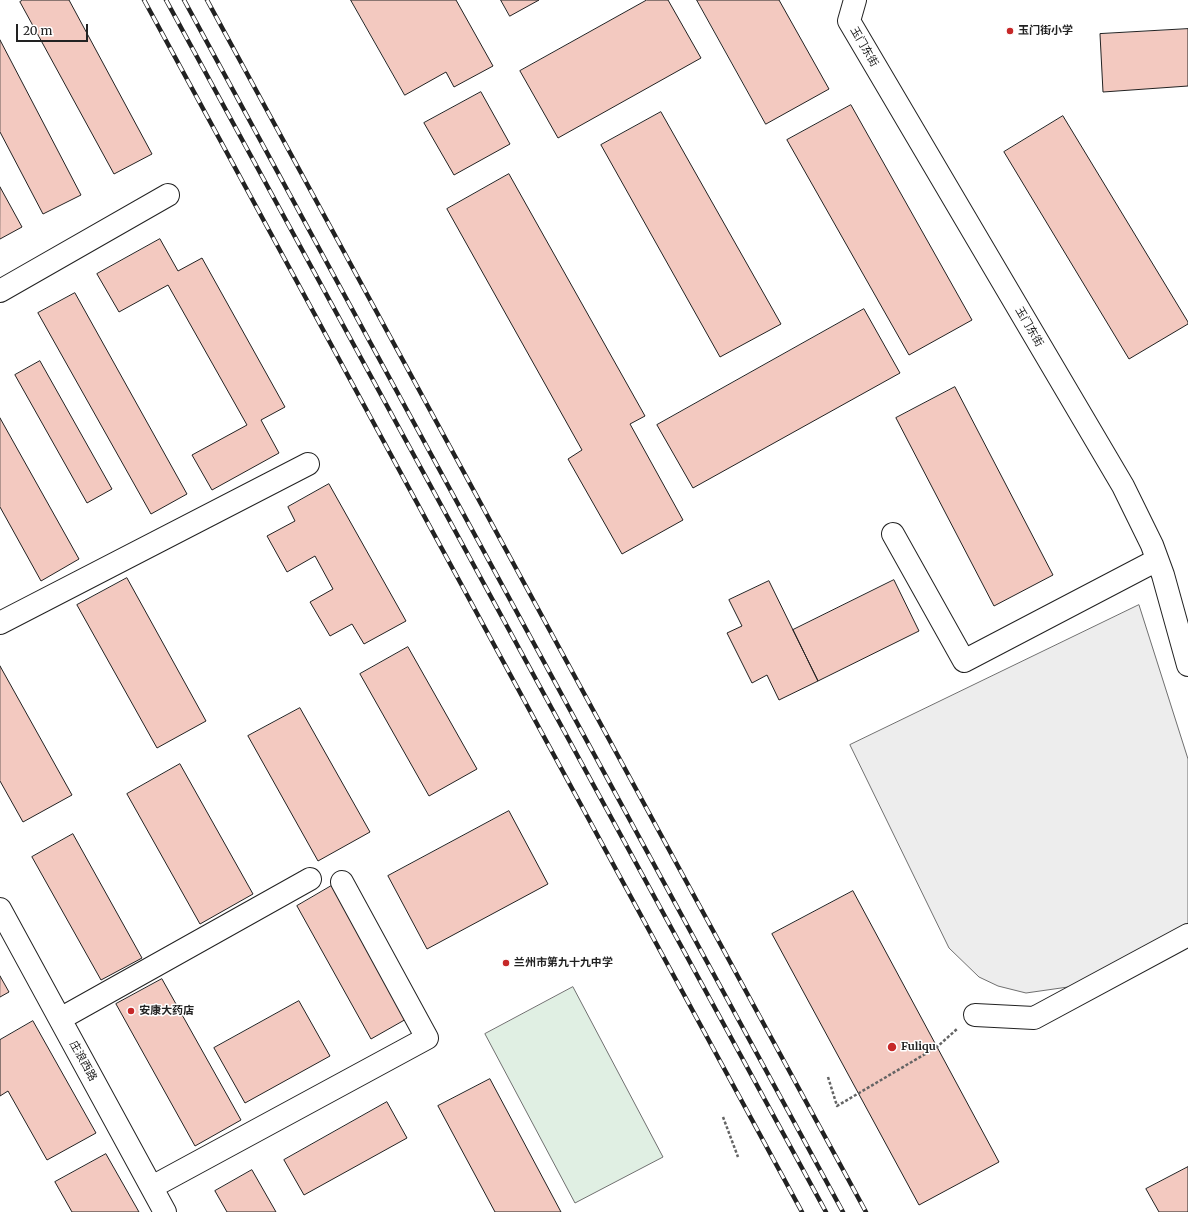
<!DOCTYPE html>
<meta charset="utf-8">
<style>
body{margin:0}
#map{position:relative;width:1188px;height:1212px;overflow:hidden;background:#fff;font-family:Merriweather,serif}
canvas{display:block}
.scale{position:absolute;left:16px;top:24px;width:72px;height:18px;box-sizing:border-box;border:2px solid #222;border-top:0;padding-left:5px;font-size:12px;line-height:14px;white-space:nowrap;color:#222;-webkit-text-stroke:3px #fff;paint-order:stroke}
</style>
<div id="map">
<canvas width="1188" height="1212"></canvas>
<div class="scale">20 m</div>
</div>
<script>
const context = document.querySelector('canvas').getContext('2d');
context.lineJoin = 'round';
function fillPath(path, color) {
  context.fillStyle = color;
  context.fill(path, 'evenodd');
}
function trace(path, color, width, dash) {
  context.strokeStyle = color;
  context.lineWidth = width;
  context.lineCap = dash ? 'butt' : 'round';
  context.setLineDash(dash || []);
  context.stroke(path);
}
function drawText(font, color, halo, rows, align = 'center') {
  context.font = font + ' Merriweather,"Noto Sans SC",serif';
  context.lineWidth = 3;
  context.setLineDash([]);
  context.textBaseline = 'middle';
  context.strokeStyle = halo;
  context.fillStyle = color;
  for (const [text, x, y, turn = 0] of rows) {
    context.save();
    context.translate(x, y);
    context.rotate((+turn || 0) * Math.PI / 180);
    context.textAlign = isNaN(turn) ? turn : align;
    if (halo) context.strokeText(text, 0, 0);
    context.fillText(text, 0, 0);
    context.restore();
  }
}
const green = new Path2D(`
 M 573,987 L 663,1157 L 575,1203 L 485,1034 Z`);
const parking = new Path2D(`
 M 1139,605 L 1188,759 L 1188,924 L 1112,968 L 1068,987 L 1026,993 L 998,986 L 979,977 L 949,948 L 850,745 Z`);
const building = new Path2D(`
 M 23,0 L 69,0 L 152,154 L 114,174 L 20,2 Z
 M 351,0 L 456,0 L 493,66 L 454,87 L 446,72 L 405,95 Z
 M 501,0 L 539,0 L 510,16 Z
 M 647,0 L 668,0 L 701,58 L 558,138 L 520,71 Z
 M 697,0 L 779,0 L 829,89 L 766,124 Z
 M 1188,29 L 1188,86 L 1103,92 L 1100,34 Z
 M 0,40 L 81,195 L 43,214 L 0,132 Z
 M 481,92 L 510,144 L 454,175 L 424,123 Z
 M 851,105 L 972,320 L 909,355 L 787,140 Z
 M 661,112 L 781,324 L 720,357 L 601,145 Z
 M 1063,116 L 1188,322 L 1188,324 L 1129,359 L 1004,152 Z
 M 509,174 L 645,416 L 630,424 L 683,520 L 622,554 L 568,459 L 582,450 L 447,209 Z
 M 0,187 L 22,227 L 0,239 Z
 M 160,239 L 178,271 L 202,258 L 285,407 L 261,420 L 279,453 L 212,490 L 192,455 L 247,425 L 168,285 L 119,312 L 97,274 Z
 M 75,293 L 187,494 L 151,514 L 38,313 Z
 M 864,309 L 900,373 L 693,488 L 657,425 Z
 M 40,361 L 112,489 L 87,503 L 15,375 Z
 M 955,387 L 1053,575 L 994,606 L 896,418 Z
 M 0,418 L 79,559 L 41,581 L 0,507 Z
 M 329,484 L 406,621 L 364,644 L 352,624 L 330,636 L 310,602 L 333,589 L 315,556 L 287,572 L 267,536 L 295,521 L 288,507 Z
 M 127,578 L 206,721 L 157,748 L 77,605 Z
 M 894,580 L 919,631 L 818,681 L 793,630 Z
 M 769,581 L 818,681 L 779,700 L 767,675 L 752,683 L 727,633 L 742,626 L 729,600 Z
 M 408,647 L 477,769 L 429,796 L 360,674 Z
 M 0,666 L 72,795 L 23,822 L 0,781 Z
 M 300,708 L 370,832 L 318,861 L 248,736 Z
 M 180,764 L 253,894 L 200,924 L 127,794 Z
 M 509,811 L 548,884 L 427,949 L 388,876 Z
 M 73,834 L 142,958 L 101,980 L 32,857 Z
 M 333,885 L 408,1018 L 371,1039 L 297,906 Z
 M 853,891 L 999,1162 L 919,1205 L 772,934 Z
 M 0,976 L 9,992 L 0,997 Z
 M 162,979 L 241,1120 L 195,1146 L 116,1004 Z
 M 299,1001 L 330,1056 L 245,1103 L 214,1048 Z
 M 33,1021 L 96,1133 L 47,1160 L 8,1091 L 0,1096 L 0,1040 Z
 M 490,1079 L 561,1212 L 495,1212 L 438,1106 Z
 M 387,1102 L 407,1138 L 304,1195 L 284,1160 Z
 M 106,1154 L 139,1212 L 72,1212 L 55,1182 Z
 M 1188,1167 L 1188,1212 L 1159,1212 L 1146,1189 Z
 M 252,1170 L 276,1212 L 227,1212 L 215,1191 Z`);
const path = new Path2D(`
 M 828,1077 L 837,1106 L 937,1047 L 957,1029
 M 723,1117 L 738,1157`);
const minor = new Path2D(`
 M 855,0 L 849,21 L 1123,486 L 1152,545 L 1163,575 L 1188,665
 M 0,291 L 168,195
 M 893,534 L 964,661 L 1157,560
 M 0,623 L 308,464
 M 0,909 L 165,1212
 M 975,1015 L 1034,1018 L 1188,935
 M 60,1019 L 310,879
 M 152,1187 L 427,1038 L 342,882`);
const rail = new Path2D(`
 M 144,0 L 802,1212
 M 166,0 L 826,1212
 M 184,0 L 843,1212
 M 207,0 L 866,1212`);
const markers = [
 [1010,31,4,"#c62828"],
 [506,963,4,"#c62828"],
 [131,1011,4,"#c62828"],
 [892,1047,5,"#c62828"]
];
const poiNames = [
 ["玉门街小学",1018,31],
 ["兰州市第九十九中学",514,963],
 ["安康大药店",139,1011],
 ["Fuliqu",901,1047]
];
const streetNames = [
 ["玉门东街",864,47,60],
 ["玉门东街",1029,327,60],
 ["庄浪西路",83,1061,61]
];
fillPath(green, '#e0efe3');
trace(green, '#6f6f6f', 1);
fillPath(parking, '#ededed');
trace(parking, '#6f6f6f', 1);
fillPath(building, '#f3c9c0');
trace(building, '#222', 1);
trace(minor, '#222', 24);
trace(path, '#646464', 2.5, [3, 2]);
trace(minor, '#fff', 22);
trace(rail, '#222', 4.5);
trace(rail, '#fff', 3, [9]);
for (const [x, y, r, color] of markers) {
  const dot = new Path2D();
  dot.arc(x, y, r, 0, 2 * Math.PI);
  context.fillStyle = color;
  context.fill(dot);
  trace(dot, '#fff', 1.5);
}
drawText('bold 11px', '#222', '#fff', poiNames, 'left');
drawText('11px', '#222', '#fff', streetNames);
</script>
